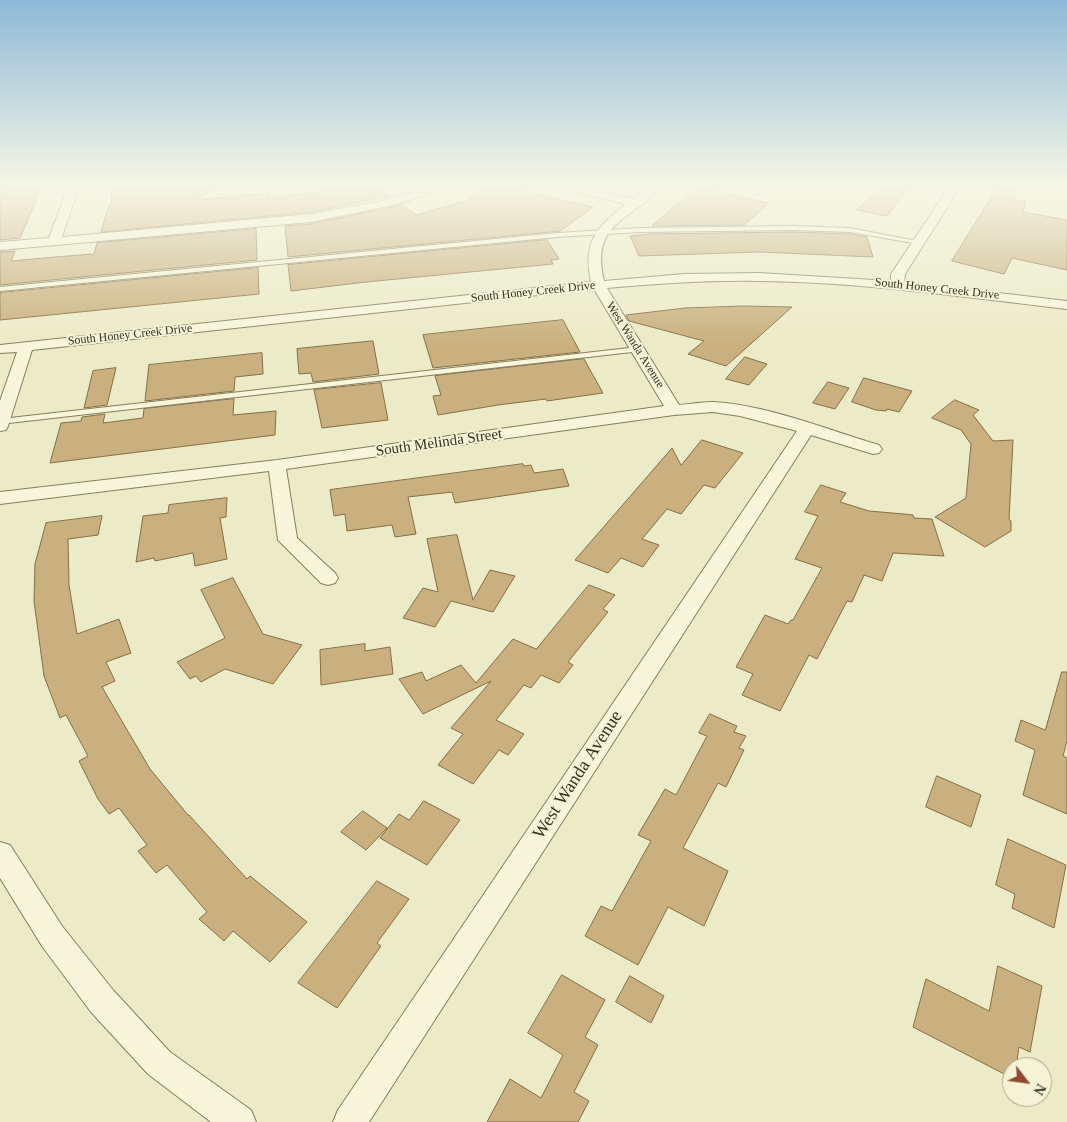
<!DOCTYPE html>
<style>
body{margin:0}
#map{position:relative;width:1067px;height:1122px;overflow:hidden;background:#ecebc7;font-family:Georgia,serif}
canvas{display:block}
.north{position:absolute;left:1002px;top:1057px;width:50px;height:50px;box-sizing:border-box;background:#f4f3d6;border:1px solid #a9a68d;border-radius:50%;rotate:120deg;font-size:14px;font-weight:700;line-height:20px;text-align:center;color:#383220}
.north::after{content:'';display:block;margin:auto;width:18px;height:22px;background:#934830;clip-path:polygon(50% 0,100% 100%,50% 72%,0 100%)}
</style>
<div id="map">
<canvas width="1067" height="1122"></canvas>
<div class="north">N</div>
</div>
<script>
const context = document.querySelector('canvas').getContext('2d');
context.lineJoin = 'round';
function fillPath(path, color) {
  context.fillStyle = color;
  context.fill(path, 'evenodd');
}
function trace(path, color, width, dash) {
  context.strokeStyle = color;
  context.lineWidth = width;
  context.lineCap = dash ? 'butt' : 'round';
  context.setLineDash(dash || []);
  context.stroke(path);
}
function drawText(font, color, halo, rows, align = 'center') {
  context.font = font + ' Georgia,serif';
  context.lineWidth = 4;
  context.setLineDash([]);
  context.textBaseline = 'middle';
  context.strokeStyle = halo;
  context.fillStyle = color;
  for (const [text, x, y, turn = 0] of rows) {
    context.save();
    context.translate(x, y);
    context.rotate((+turn || 0) * Math.PI / 180);
    context.textAlign = isNaN(turn) ? turn : align;
    if (halo) context.strokeText(text, 0, 0);
    context.fillText(text, 0, 0);
    context.restore();
  }
}
const building = new Path2D(`
 M 5,187 L 42,187 L 20,238 L 0,240 L 0,196 Z
 M 112,187 L 219,187 L 194,200 L 269,193 L 269,198 L 349,188 L 353,191 L 377,187 L 390,196 L 311,212 L 101,232 L 109,205 L 111,205 Z
 M 489,187 L 505,187 L 593,207 L 560,231 L 288,257 L 285,226 L 311,224 L 402,205 L 416,215 L 464,201 Z
 M 881,187 L 910,187 L 887,216 L 857,210 Z
 M 998,187 L 1021,187 L 1013,200 L 1026,202 L 1023,212 L 1067,220 L 1067,270 L 1012,258 L 1004,274 L 952,261 Z
 M 700,188 L 769,203 L 744,225 L 652,226 L 685,197 Z
 M 256,229 L 257,260 L 0,285 L 0,252 L 15,251 L 11,261 L 55,257 L 94,254 L 97,243 Z
 M 793,232 L 850,234 L 867,237 L 873,257 L 760,252 L 639,256 L 630,236 L 650,234 Z
 M 547,240 L 559,259 L 551,260 L 553,264 L 366,282 L 291,291 L 288,265 Z
 M 258,268 L 259,294 L 0,320 L 0,293 Z
 M 744,306 L 792,307 L 726,366 L 688,354 L 704,341 L 629,321 L 626,315 L 685,308 Z
 M 563,320 L 580,352 L 433,368 L 423,335 Z
 M 371,341 L 373,341 L 379,374 L 313,382 L 311,373 L 299,374 L 297,349 Z
 M 262,353 L 263,374 L 235,377 L 234,391 L 145,401 L 149,365 Z
 M 745,357 L 767,364 L 749,385 L 726,379 Z
 M 584,359 L 603,393 L 547,401 L 546,399 L 498,405 L 438,415 L 433,396 L 441,395 L 435,376 Z
 M 116,368 L 107,405 L 84,408 L 93,371 Z
 M 864,378 L 912,391 L 899,412 L 887,409 L 886,411 L 876,410 L 852,402 Z
 M 828,382 L 849,388 L 835,409 L 813,403 Z
 M 381,383 L 388,420 L 322,428 L 314,390 Z
 M 234,399 L 233,415 L 276,411 L 275,435 L 50,463 L 61,423 L 81,421 L 82,417 L 105,414 L 103,423 L 143,418 L 144,409 Z
 M 955,400 L 979,410 L 973,415 L 993,441 L 1013,440 L 1009,519 L 1011,521 L 1011,531 L 985,547 L 935,517 L 966,498 L 971,444 L 961,430 L 932,418 Z
 M 702,440 L 743,453 L 715,488 L 704,485 L 681,514 L 667,509 L 642,539 L 659,545 L 643,567 L 621,558 L 608,573 L 575,560 L 672,448 L 681,465 Z
 M 523,464 L 524,466 L 531,465 L 534,473 L 563,469 L 569,486 L 455,503 L 452,492 L 408,497 L 416,534 L 395,537 L 392,525 L 347,531 L 345,514 L 334,516 L 330,490 Z
 M 821,485 L 846,493 L 840,502 L 869,511 L 904,514 L 913,515 L 914,518 L 932,519 L 944,556 L 893,553 L 882,581 L 864,575 L 852,602 L 847,601 L 817,659 L 809,655 L 780,711 L 742,695 L 753,674 L 736,667 L 765,615 L 788,624 L 791,620 L 793,620 L 822,568 L 795,559 L 818,516 L 805,512 Z
 M 227,498 L 226,517 L 220,518 L 227,559 L 195,566 L 193,553 L 155,561 L 154,558 L 136,562 L 143,516 L 168,513 L 169,505 Z
 M 102,516 L 98,535 L 68,539 L 69,585 L 77,634 L 119,619 L 131,653 L 106,662 L 115,681 L 102,687 L 150,769 L 188,815 L 189,815 L 247,879 L 250,876 L 307,922 L 270,962 L 233,931 L 224,941 L 199,919 L 207,912 L 167,865 L 156,873 L 138,851 L 147,845 L 119,808 L 109,814 L 98,799 L 79,761 L 88,756 L 66,715 L 60,718 L 44,676 L 34,601 L 35,564 L 46,523 Z
 M 457,535 L 473,600 L 490,570 L 515,576 L 493,612 L 451,601 L 435,627 L 403,618 L 423,588 L 438,592 L 427,539 Z
 M 233,578 L 263,634 L 302,645 L 273,684 L 225,669 L 201,682 L 196,676 L 190,679 L 177,662 L 225,638 L 201,590 Z
 M 589,585 L 615,595 L 603,609 L 608,612 L 568,662 L 573,665 L 559,683 L 541,675 L 531,688 L 524,685 L 496,720 L 524,734 L 508,755 L 499,750 L 473,784 L 438,765 L 463,734 L 451,728 L 491,681 L 423,714 L 399,679 L 422,672 L 426,681 L 461,665 L 476,683 L 513,639 L 536,649 Z
 M 365,644 L 365,651 L 390,647 L 393,674 L 321,685 L 320,650 Z
 M 1062,672 L 1067,672 L 1067,741 L 1063,756 L 1067,758 L 1067,814 L 1023,795 L 1035,750 L 1015,741 L 1021,720 L 1045,730 Z
 M 710,714 L 737,726 L 734,732 L 746,736 L 739,748 L 744,750 L 726,787 L 718,783 L 683,848 L 728,871 L 704,926 L 668,907 L 638,965 L 585,936 L 601,906 L 612,911 L 651,841 L 638,835 L 665,789 L 676,795 L 707,736 L 699,733 Z
 M 937,776 L 981,795 L 971,827 L 926,807 Z
 M 424,801 L 460,820 L 427,865 L 380,838 L 399,814 L 409,820 Z
 M 363,811 L 387,828 L 366,850 L 341,832 Z
 M 1008,839 L 1066,865 L 1054,928 L 1012,908 L 1015,894 L 996,885 Z
 M 377,881 L 409,899 L 377,943 L 381,946 L 337,1008 L 298,983 Z
 M 998,966 L 1042,986 L 1030,1052 L 1019,1047 L 1016,1067 L 1012,1067 L 1012,1078 L 913,1027 L 926,979 L 989,1011 Z
 M 562,975 L 605,1000 L 585,1037 L 598,1045 L 574,1092 L 589,1101 L 578,1122 L 487,1122 L 510,1079 L 541,1098 L 563,1055 L 528,1033 Z
 M 630,976 L 664,996 L 651,1023 L 616,1002 Z`);
const lane = new Path2D(`
 M 793,226 L 850,228 L 922,242 L 919,244 L 850,232 L 793,230 L 640,232 L 557,237 L 0,291 L 0,287 L 557,233 L 640,228 Z
 M 638,347 L 642,349 L 641,351 L 0,424 L 1,419 Z`);
const street = new Path2D(`
 M 68,187 L 79,187 L 62,237 L 311,214 L 377,202 L 431,187 L 448,187 L 398,204 L 311,222 L 0,250 L 0,242 L 49,238 Z
 M 563,187 L 584,187 L 633,199 L 649,187 L 661,187 C 631,222 590,221 604,281 L 684,274 L 759,273 L 891,281 L 891,274 L 949,187 L 960,187 L 905,274 L 904,282 L 1067,301 L 1067,309 C 964,297 861,282 758,281 C 707,280 657,284 607,288 L 679,405 C 690,404 702,402 714,402 C 767,405 828,430 879,445 L 882,449 L 879,453 L 873,454 L 811,435 L 369,1122 L 333,1122 L 338,1110 L 797,431 L 740,416 L 713,412 L 674,415 L 286,469 L 297,538 L 335,573 L 338,578 L 335,583 L 328,585 L 321,583 L 278,540 L 269,471 L 0,504 L 0,492 L 277,460 L 664,406 L 594,289 L 32,350 L 8,426 L 6,430 L 0,431 L 0,401 L 17,352 L 0,353 L 0,345 L 591,282 C 582,242 597,227 626,204 L 564,189 Z
 M 0,842 L 10,845 L 62,926 L 113,990 L 170,1052 L 251,1110 L 256,1122 L 211,1122 L 148,1074 L 91,1012 L 42,946 L 0,878 Z`);
const farStreetnames = [
 ["South Honey Creek Drive",937,289,6],
 ["South Honey Creek Drive",533,292,-6],
 ["South Honey Creek Drive",130,335,-6],
 ["West Wanda Avenue",635,345,58]
];
const streetNames = [
 ["South Melinda Street",439,443,-8]
];
const nearStreetnames = [
 ["West Wanda Avenue",578,775,-57]
];
fillPath(building, '#c9b07e');
trace(building, '#856e44', 1);
trace(lane, '#877e5d', 2);
trace(street, '#877e5d', 2);
fillPath(lane, '#f7f6da');
fillPath(street, '#f7f6da');
const sky = context.createLinearGradient(0, 0, 0, 344);
sky.addColorStop(0, '#8eb9d8');
sky.addColorStop(0.54, '#f6f6e6');
sky.addColorStop(1, '#f6f6e600');
context.fillStyle = sky;
context.fillRect(0, 0, 1067, 344);
drawText('12px', '#383220', '#f4f3d6', farStreetnames);
drawText('15px', '#383220', '#f4f3d6', streetNames);
drawText('18px', '#383220', '#f4f3d6', nearStreetnames);
</script>
